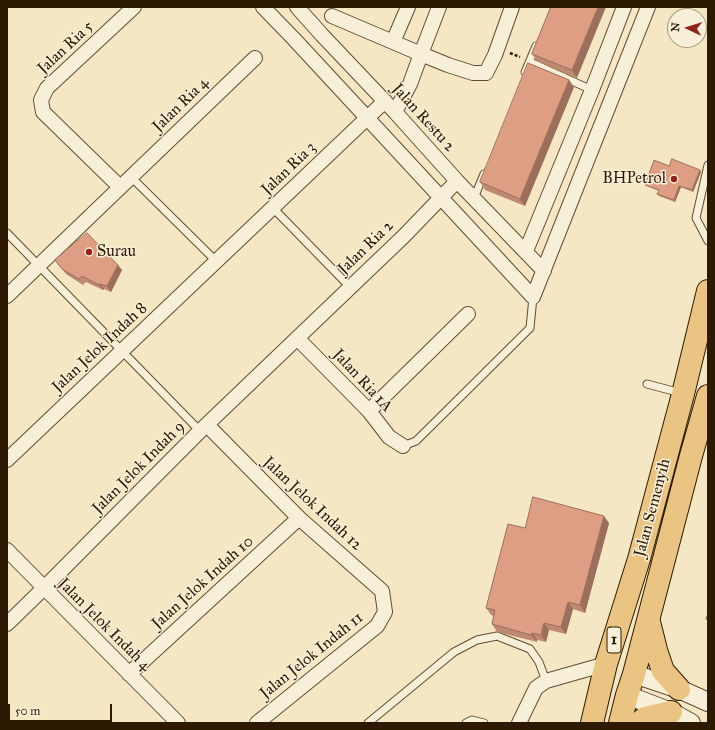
<!DOCTYPE html>
<style>
body{margin:0}
#map{position:relative;width:715px;height:730px;overflow:hidden;background:#f5e7c3;font-family:"IM FELL Great Primer",serif}
canvas{display:block}
.frame{position:absolute;inset:0;border:8px solid #2e1a02;pointer-events:none}
.north{position:absolute;left:667px;top:8px;width:40px;height:40px;box-sizing:border-box;background:#f8efd8;border:1px solid #a79a82;border-radius:50%;rotate:274deg;font-size:11px;font-weight:700;line-height:16px;text-align:center;color:#2e1a02}
.north::after{content:'';display:block;margin:auto;width:14px;height:18px;background:#8f2418;clip-path:polygon(50% 0,100% 100%,50% 72%,0 100%)}
.scale{position:absolute;left:8px;top:704px;width:104px;height:18px;box-sizing:border-box;border:2px solid #2e1a02;border-top:0;padding-left:5px;font-size:12px;line-height:14px;white-space:nowrap;color:#2e1a02;-webkit-text-stroke:3px #f8efd8;paint-order:stroke}
</style>
<div id="map">
<canvas width="715" height="730"></canvas>
<div class="frame"></div>
<div class="north">N</div>
<div class="scale">50 m</div>
</div>
<script>
const context = document.querySelector('canvas').getContext('2d');
context.lineJoin = 'round';
function trace(path, color, width, dash) {
  context.strokeStyle = color;
  context.lineWidth = width;
  context.lineCap = dash ? 'butt' : 'round';
  context.setLineDash(dash || []);
  context.stroke(path);
}
function fillPath(path, color) {
  context.fillStyle = color;
  context.fill(path, 'evenodd');
}
function drawText(font, color, halo, rows, align = 'center') {
  context.font = font + ' "IM FELL Great Primer",serif';
  context.lineWidth = 3;
  context.setLineDash([]);
  context.textBaseline = 'middle';
  context.strokeStyle = halo;
  context.fillStyle = color;
  for (const [text, x, y, turn = 0] of rows) {
    context.save();
    context.translate(x, y);
    context.rotate((+turn || 0) * Math.PI / 180);
    context.textAlign = isNaN(turn) ? turn : align;
    if (halo) context.strokeText(text, 0, 0);
    context.fillText(text, 0, 0);
    context.restore();
  }
}
const path = new Path2D(`
 M 510,53 L 520,57`);
const service = new Path2D(`
 M 530,62 L 592,90
 M 525,72 L 536,46
 M 708,165 L 696,218 L 708,241
 M 131,177 L 216,261
 M 474,198 L 484,174
 M 273,208 L 350,287
 M 7,233 L 200,431
 M 647,384 L 681,393
 M 403,446 L 416,441 L 530,328 L 533,297
 M 368,723 L 454,652 L 477,640 L 497,636 L 530,649 L 539,662 L 546,681
 M 466,723 L 472,720 L 484,723`);
const minor = new Path2D(`
 M 263,7 L 294,39 L 533,297 L 648,7
 M 297,7 L 322,35 L 395,112 L 457,181 L 544,271
 M 408,7 L 393,42 L 421,54 L 439,7
 M 332,16 L 393,42
 M 395,112 L 410,84 L 421,54 L 448,65 L 473,73 L 486,73 L 495,55 L 512,7
 M 120,187 L 43,112 L 41,100 L 47,88 L 134,7
 M 526,251 L 592,90 L 624,7
 M 7,296 L 255,58
 M 297,338 L 369,411 L 389,437 L 403,446
 M 369,411 L 468,314
 M 207,425 L 299,518 L 382,591 L 385,612 L 377,626 L 257,723
 M 7,460 L 385,101
 M 7,550 L 178,723
 M 7,624 L 44,588 L 200,431 L 404,236 L 457,181
 M 129,674 L 299,518
 M 519,723 L 536,688 L 546,681 L 606,664`);
const tertiary = new Path2D(`
 M 634,674 L 679,689 L 708,702
 M 627,695 L 671,712 L 691,723`);
const primary = new Path2D(`
 M 649,622 L 656,650 L 663,671 L 679,689
 M 592,723 L 606,664 L 639,559 L 683,394 L 708,291
 M 620,723 L 627,695 L 634,674 L 691,456 L 708,396
 M 639,723 L 645,718 L 671,712`);
const wall = new Path2D(`
 M 551,7 L 577,78 L 537,61 L 532,54 Z
 M 574,87 L 525,206 L 485,190 L 480,182 Z
 M 669,166 L 701,172 L 693,192 L 681,187 L 675,202 L 659,196 L 657,194 L 659,191 L 647,186 L 645,185 Z
 M 55,260 L 122,270 L 111,292 L 104,289 L 103,290 L 86,282 L 83,285 L 66,274 Z
 M 609,523 L 585,613 L 573,609 L 566,634 L 549,630 L 546,642 L 537,640 L 537,642 L 497,632 L 492,624 L 494,616 L 491,615 L 486,608 L 525,528 Z`);
const shadedWall = new Path2D(`
 M 598,7 L 606,7 L 577,78 L 572,70 Z
 M 569,80 L 574,87 L 525,206 L 520,199 Z
 M 700,170 L 701,172 L 693,192 L 692,190 Z
 M 679,186 L 681,187 L 675,202 L 674,200 Z
 M 118,265 L 122,270 L 111,292 L 107,286 Z
 M 100,284 L 104,289 L 103,290 L 99,285 Z
 M 604,516 L 609,523 L 585,613 L 580,605 Z
 M 568,602 L 573,609 L 566,634 L 561,627 Z
 M 544,623 L 549,630 L 546,642 L 541,635 Z
 M 532,633 L 537,640 L 537,642 L 531,635 Z`);
const building = new Path2D(`
 M 551,7 L 598,7 L 572,70 L 532,54 Z
 M 528,63 L 569,80 L 520,199 L 480,182 Z
 M 672,159 L 700,170 L 692,190 L 679,186 L 674,200 L 657,194 L 659,190 L 645,185 L 654,160 L 669,166 Z
 M 87,233 L 118,265 L 107,286 L 100,284 L 99,285 L 82,276 L 79,279 L 62,269 L 55,260 Z
 M 533,497 L 604,516 L 580,605 L 568,602 L 561,627 L 544,623 L 541,635 L 532,633 L 531,635 L 492,624 L 495,610 L 486,608 L 508,524 L 525,528 Z
 M 708,614 L 708,620 L 706,619 Z`);
const markers = [
 [674,179,4,"#8f2418"],
 [89,252,4,"#8f2418"]
];
const shields = [
 [614,640,14]
];
const shieldNames = [
 ["1",614,640]
];
const streetNames = [
 ["Jalan Ria 5",66,48,-43],
 ["Jalan Ria 4",181,105,-44],
 ["Jalan Restu 2",423,118,48],
 ["Jalan Ria 3",289,169,-44],
 ["Jalan Ria 2",366,248,-44],
 ["Jalan Jelok Indah 8",100,348,-43],
 ["Jalan Ria 1A",362,381,47],
 ["Jalan Jelok Indah 9",139,468,-45],
 ["Jalan Jelok Indah 12",312,504,43],
 ["Jalan Semenyih",653,508,-75],
 ["Jalan Jelok Indah 10",203,583,-42],
 ["Jalan Jelok Indah 4",104,625,45],
 ["Jalan Jelok Indah 11",312,656,-39]
];
const poiNames = [
 ["BHPetrol",666,179],
 ["Surau",97,252,"left"]
];
trace(service, '#604d32', 9);
trace(minor, '#604d32', 16);
trace(tertiary, '#604d32', 20);
trace(primary, '#2e1a02', 24);
trace(path, '#2e1a02', 2.5, [3, 2]);
trace(service, '#f8efd8', 7);
trace(minor, '#f8efd8', 14);
trace(tertiary, '#f8efd8', 18);
trace(primary, '#eac482', 22);
fillPath(wall, '#bf8871');
fillPath(shadedWall, '#9b6f5c');
fillPath(building, '#de9e83');
trace(building, '#9b6f5c', 1);
for (const [x, y, r, color] of markers) {
  const dot = new Path2D();
  dot.arc(x, y, r, 0, 2 * Math.PI);
  context.fillStyle = color;
  context.fill(dot);
  trace(dot, '#f8efd8', 1.5);
}
for (const [x, y, w] of shields) {
  const box = new Path2D();
  box.roundRect(x - w / 2, y - 13, w, 26, 3);
  context.fillStyle = '#f8efd8';
  context.fill(box);
  trace(box, '#2e1a02', 1);
}
drawText('bold 15px', '#2e1a02', null, shieldNames);
drawText('16px', '#2e1a02', '#f8efd8', streetNames);
drawText('16px', '#2e1a02', '#f8efd8', poiNames, 'right');
</script>
